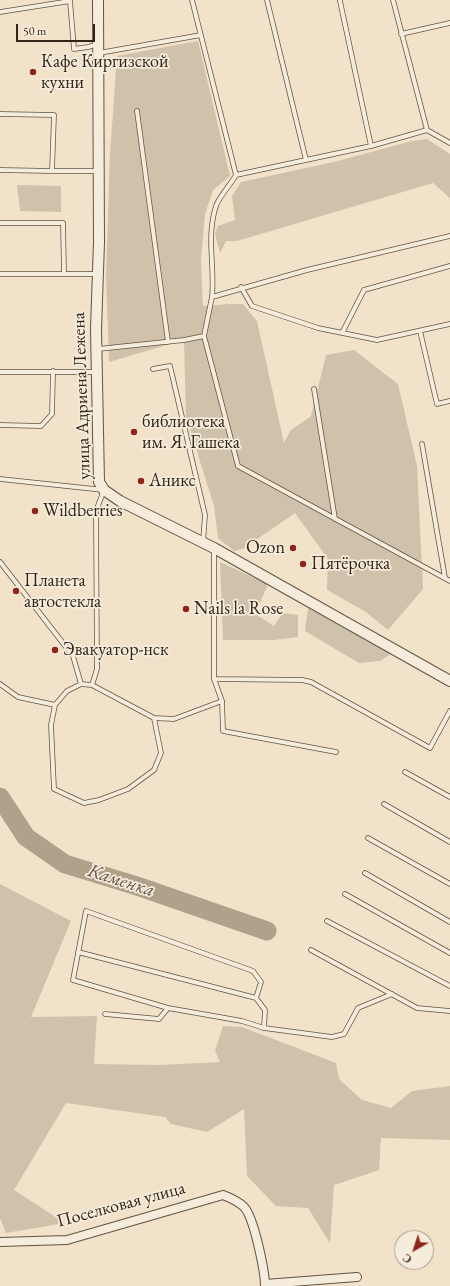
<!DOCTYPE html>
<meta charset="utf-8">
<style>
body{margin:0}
#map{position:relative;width:450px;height:1286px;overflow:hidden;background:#f1e2c9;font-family:"EB Garamond",serif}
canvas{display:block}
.north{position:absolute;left:394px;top:1230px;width:40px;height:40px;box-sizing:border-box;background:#f6ecdc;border:1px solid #a79c8c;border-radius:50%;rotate:219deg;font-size:11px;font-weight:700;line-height:16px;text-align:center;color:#312414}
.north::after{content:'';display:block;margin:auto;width:14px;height:18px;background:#8f2418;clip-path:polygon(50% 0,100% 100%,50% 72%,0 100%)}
.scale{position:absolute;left:16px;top:24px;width:79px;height:18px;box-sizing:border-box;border:2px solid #312414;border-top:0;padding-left:5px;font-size:12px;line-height:14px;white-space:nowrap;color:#312414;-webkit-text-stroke:3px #f6ecdc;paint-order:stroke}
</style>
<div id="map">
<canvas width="450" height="1286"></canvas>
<div class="north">С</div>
<div class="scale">50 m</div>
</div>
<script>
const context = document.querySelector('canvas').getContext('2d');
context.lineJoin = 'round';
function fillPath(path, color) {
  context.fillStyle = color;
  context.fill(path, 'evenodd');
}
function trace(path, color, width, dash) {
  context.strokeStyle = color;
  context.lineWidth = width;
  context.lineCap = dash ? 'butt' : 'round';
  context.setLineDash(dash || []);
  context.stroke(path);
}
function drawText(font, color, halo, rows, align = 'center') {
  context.font = font + ' "EB Garamond",serif';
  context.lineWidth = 3.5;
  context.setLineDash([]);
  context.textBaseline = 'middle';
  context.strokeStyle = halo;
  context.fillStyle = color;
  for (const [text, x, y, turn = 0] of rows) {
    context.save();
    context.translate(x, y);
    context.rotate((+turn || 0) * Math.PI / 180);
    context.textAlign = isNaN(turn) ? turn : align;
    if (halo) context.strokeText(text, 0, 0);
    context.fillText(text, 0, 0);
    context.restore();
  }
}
const green = new Path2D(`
 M 198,41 L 230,176 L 213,190 L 205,214 L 201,260 L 203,306 L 230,304 L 243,304 L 257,321 L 284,443 L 290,431 L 311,416 L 326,355 L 354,350 L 398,384 L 417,466 L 423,589 L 388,630 L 366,612 L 327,590 L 328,559 L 295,513 L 243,549 L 234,551 L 218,538 L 214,506 L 186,417 L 184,340 L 109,362 L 106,278 L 110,154 L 117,56 Z
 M 427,139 L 450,154 L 450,198 L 433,183 L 237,241 L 226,241 L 220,253 L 215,234 L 218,226 L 235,220 L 232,196 L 241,182 L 334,162 L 412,141 Z
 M 17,185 L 61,186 L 61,212 L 20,211 Z
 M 220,562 L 268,584 L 255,614 L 274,626 L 283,613 L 298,615 L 298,637 L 274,640 L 223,640 Z
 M 308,608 L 391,654 L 380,661 L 359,663 L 305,631 Z
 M 0,884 L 71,921 L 31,1017 L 97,1016 L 94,1064 L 159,1065 L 220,1062 L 215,1051 L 223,1026 L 242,1027 L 336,1063 L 339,1079 L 362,1100 L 391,1108 L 412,1091 L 450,1086 L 450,1140 L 381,1138 L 379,1170 L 334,1185 L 330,1243 L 308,1208 L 276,1206 L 247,1176 L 244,1109 L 207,1132 L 171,1124 L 165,1117 L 66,1103 L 14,1190 L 65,1223 L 6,1233 L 0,1218 Z`);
const river = new Path2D(`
 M 0,797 L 26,837 L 65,864 L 137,886 L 267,931`);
const service = new Path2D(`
 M 192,0 L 236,175
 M 267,0 L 306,160
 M 393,0 L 427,130
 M 340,1 L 371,146
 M 0,12 L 70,1 L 74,49 L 88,47 L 98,44
 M 401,34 L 450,23
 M 99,53 L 201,35
 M 137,111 L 168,342
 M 0,114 L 54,115 L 52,171
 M 0,170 L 52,171 L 98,171
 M 0,223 L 63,223 L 64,274
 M 450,236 L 307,270 L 212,297 L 204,336 L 238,466 L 450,581
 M 0,274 L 97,274
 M 241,287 L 252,306 L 318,328 L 377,340 L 450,324
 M 212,297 C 215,266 206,237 216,206 C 219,197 231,184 236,175 L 371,146 L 427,130 L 450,143
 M 420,331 L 437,404 L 450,401
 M 342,333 L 364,290 L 450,266
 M 98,349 L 184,340 L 204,336
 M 153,369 L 170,366 L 205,515 L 203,542
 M 0,372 L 96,372
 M 314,389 L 335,519
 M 0,425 L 41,426 L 52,414 L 53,371
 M 422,444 L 445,578
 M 0,479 L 104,490 L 96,511 L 97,669 L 92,685
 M 214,548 L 214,679 L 222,701 L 223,731 L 336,752
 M 0,562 L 73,656 L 81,684
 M 214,679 L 302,680 L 311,682 L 430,748 L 450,711
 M 0,684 L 18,697 L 55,705
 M 154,718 L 161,753 L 154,770 L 128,789 L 99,800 L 84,803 L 54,789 L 51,725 L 55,705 L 67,691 L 81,684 L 92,685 L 154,718 L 174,719 L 222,701
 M 405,772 L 450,797
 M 384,804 L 450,842
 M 368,838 L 450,884
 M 365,873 L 450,922
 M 345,894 L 450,953
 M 327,921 L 450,986
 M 311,950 L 417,1008 L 450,1011
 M 78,952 L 256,998 L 265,1010 L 264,1028
 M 168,1008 L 73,980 L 86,911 L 253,971 L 261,982 L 256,998
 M 105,1014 L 159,1019 L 168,1008 L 242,1021 L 264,1028 L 332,1037 L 344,1034 L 358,1008 L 392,994`);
const minor = new Path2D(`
 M 0,1242 L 67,1240 L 223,1195 C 231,1198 238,1201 244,1207 C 254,1217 265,1272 265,1286
 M 265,1284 L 357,1277`);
const tertiary = new Path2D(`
 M 98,0 L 99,242 L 96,329 L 99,482 L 104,490 L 120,501 L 214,548 L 450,681`);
const markers = [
 [33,72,4,"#8f2418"],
 [134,432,4,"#8f2418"],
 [141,481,4,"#8f2418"],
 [35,511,4,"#8f2418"],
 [293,548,4,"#8f2418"],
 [303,564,4,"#8f2418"],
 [16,591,4,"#8f2418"],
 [186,609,4,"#8f2418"],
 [55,650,4,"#8f2418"]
];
const poiNames = [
 ["Кафе Киргизской",41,62],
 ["кухни",41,83],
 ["библиотека",142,422],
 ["им. Я. Гашека",142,443],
 ["Аникс",149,481],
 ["Wildberries",43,511],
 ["Ozon",285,548,"right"],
 ["Пятёрочка",311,564],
 ["Планета",24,581],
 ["автостекла",24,602],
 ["Nails la Rose",194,609],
 ["Эвакуатор-нск",63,650]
];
const streetNames = [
 ["улица Адриена Лежена",82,396,-92],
 ["Поселковая улица",121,1205,-15]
];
const waterNames = [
 ["Каменка",121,881,18]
];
fillPath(green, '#d0c2aa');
trace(river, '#b0a18b', 19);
trace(service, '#615441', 5.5);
trace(minor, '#615441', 10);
trace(tertiary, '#615441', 12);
trace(service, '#f6ecdc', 4);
trace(minor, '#f6ecdc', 8);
trace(tertiary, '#f6ecdc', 10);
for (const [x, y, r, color] of markers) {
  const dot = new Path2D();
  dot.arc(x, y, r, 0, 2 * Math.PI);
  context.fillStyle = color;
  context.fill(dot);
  trace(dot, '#f6ecdc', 1.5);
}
drawText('18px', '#312414', '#f6ecdc', poiNames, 'left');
drawText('18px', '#312414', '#f6ecdc', streetNames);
drawText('italic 19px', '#5d503e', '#f6ecdc', waterNames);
</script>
